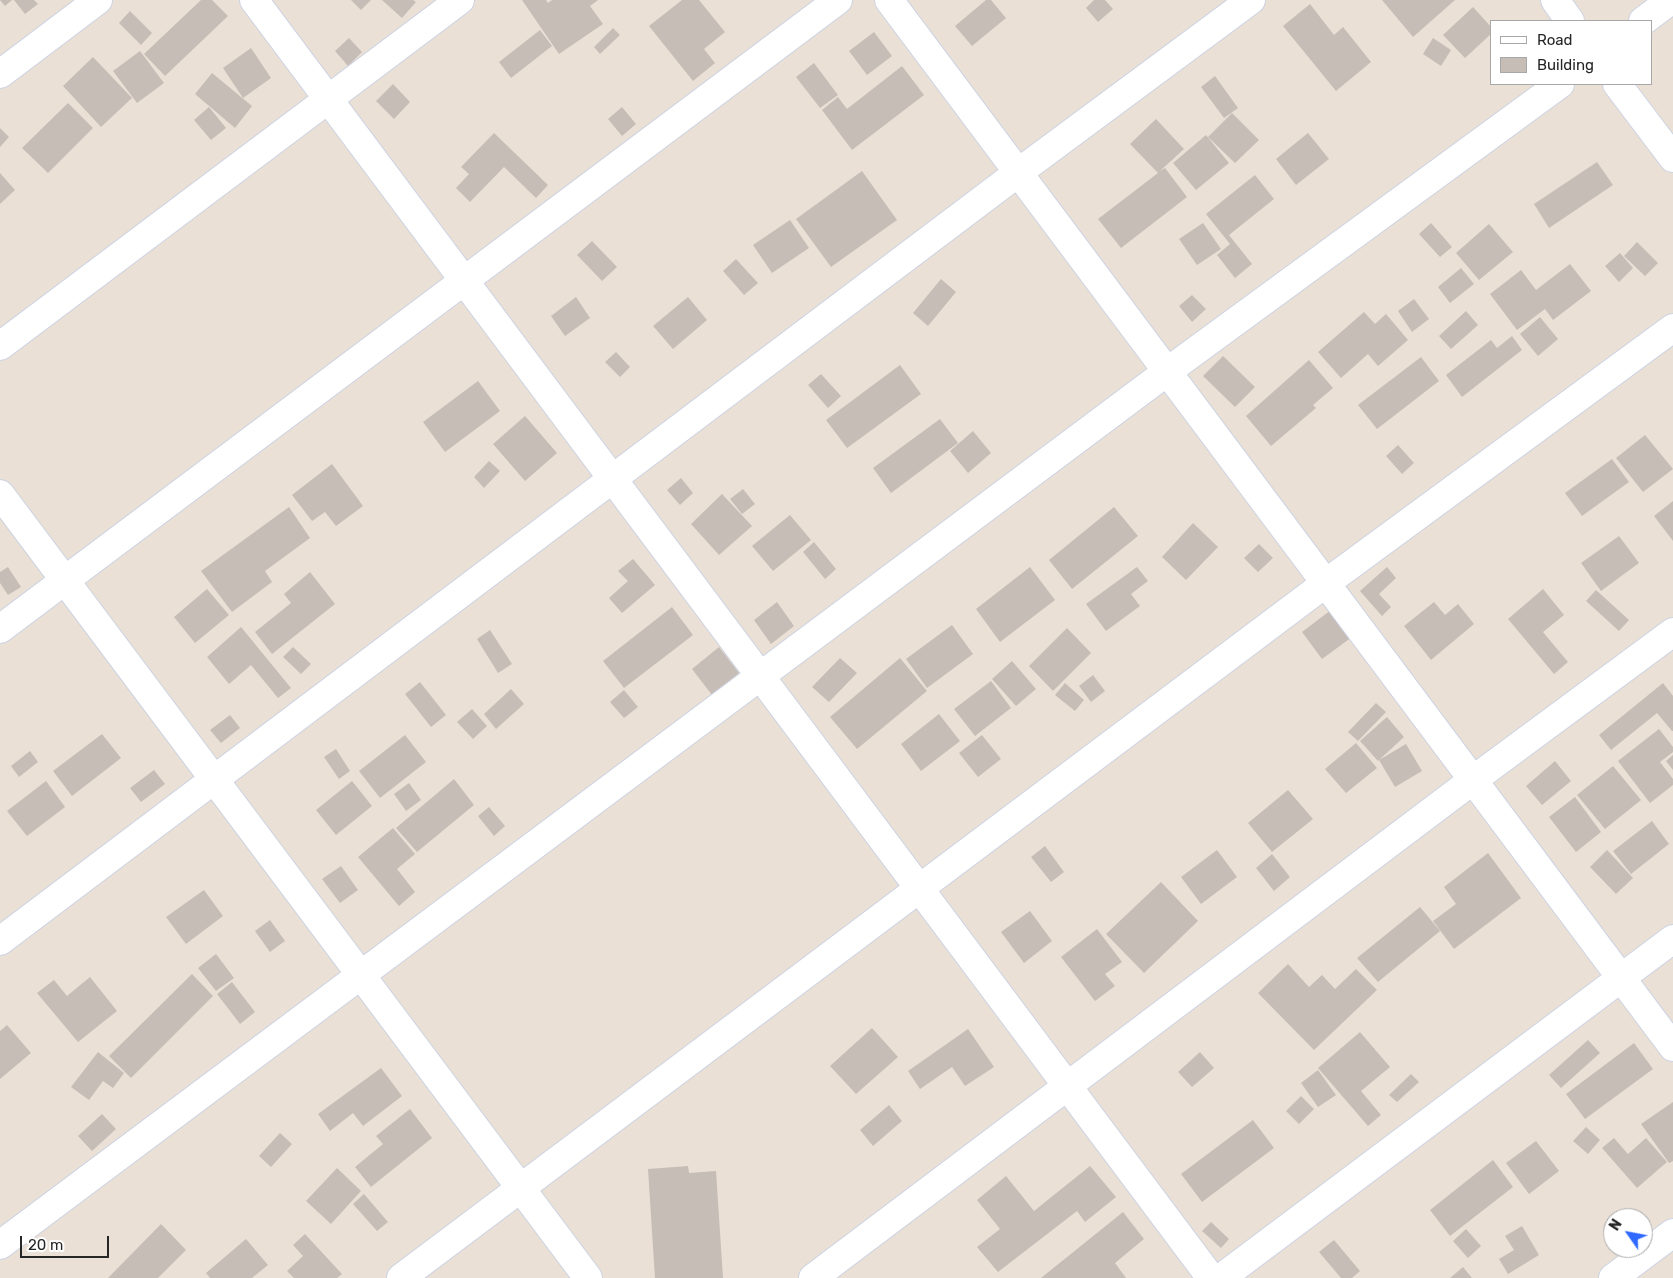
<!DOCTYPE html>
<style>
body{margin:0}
#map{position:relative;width:1673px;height:1278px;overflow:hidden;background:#ebe0d6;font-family:Rubik,sans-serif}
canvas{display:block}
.legend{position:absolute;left:1490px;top:20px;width:162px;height:65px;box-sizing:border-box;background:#fff;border:1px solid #a8a8a8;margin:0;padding:6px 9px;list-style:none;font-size:15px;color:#262626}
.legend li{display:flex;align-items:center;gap:10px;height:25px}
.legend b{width:25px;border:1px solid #a8a8a8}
.north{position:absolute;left:1603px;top:1208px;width:50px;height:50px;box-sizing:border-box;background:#fff;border:1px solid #a8a8a8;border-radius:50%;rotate:303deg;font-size:14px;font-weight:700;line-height:20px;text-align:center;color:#262626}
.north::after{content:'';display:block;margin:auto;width:18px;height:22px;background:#2f69ff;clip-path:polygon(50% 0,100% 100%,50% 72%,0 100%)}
.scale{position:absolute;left:20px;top:1236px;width:89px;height:22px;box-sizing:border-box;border:2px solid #262626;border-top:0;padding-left:6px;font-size:15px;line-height:18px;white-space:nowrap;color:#262626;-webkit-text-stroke:4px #fff;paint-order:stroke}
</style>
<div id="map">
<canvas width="1673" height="1278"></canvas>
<ul class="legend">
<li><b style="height:6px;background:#fff"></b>Road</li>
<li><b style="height:14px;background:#c6bdb6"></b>Building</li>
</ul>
<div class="north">N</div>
<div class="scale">20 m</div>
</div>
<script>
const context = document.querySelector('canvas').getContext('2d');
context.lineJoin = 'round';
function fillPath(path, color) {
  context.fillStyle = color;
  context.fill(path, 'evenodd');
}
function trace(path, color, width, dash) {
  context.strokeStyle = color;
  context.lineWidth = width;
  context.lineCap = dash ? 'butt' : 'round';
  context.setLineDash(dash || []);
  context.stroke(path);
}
const building = new Path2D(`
 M 0,0 L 12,0 L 5,6 Z
 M 14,0 L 34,0 L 38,4 L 25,14 Z
 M 201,0 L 212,0 L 228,16 L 165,76 L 144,54 Z
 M 351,0 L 371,0 L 361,10 Z
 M 382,0 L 413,0 L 416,2 L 402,18 Z
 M 522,0 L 546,0 L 548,3 L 552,0 L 598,0 L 590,6 L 603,24 L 559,54 Z
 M 682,0 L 699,0 L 725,32 L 704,49 L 715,63 L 693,81 L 649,26 Z
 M 986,0 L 991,0 L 1006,18 L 972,46 L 955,26 Z
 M 1094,0 L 1105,0 L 1113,9 L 1098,22 L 1086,8 Z
 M 1382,0 L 1455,0 L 1413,37 Z
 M 1310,4 L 1334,35 L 1343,27 L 1371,62 L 1336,91 L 1283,26 Z
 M 1473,7 L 1492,28 L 1492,33 L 1465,58 L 1443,35 Z
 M 130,11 L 152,33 L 141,45 L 119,23 Z
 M 613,28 L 620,35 L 600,54 L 594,47 Z
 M 540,30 L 552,46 L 511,78 L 499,62 Z
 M 874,32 L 892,56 L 867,75 L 849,51 Z
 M 349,38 L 362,52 L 348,66 L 335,51 Z
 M 1433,38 L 1451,50 L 1441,66 L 1423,54 Z
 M 251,48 L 271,78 L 243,98 L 223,68 Z
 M 140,51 L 164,83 L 137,103 L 113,71 Z
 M 93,57 L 132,98 L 101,127 L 63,86 Z
 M 814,63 L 838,95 L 820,108 L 796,77 Z
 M 902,66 L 924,95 L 852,150 L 822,110 L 838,97 L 847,109 Z
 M 212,73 L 252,106 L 235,128 L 195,94 Z
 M 1215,76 L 1238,108 L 1224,118 L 1201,87 Z
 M 393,84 L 410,102 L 394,119 L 376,101 Z
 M 68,103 L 93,128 L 48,173 L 22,148 Z
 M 209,107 L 226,128 L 211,140 L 194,120 Z
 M 622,107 L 636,124 L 622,136 L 608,119 Z
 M 1232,113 L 1259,140 L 1235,163 L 1208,137 Z
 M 1156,119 L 1184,149 L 1160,171 L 1165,168 L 1187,197 L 1121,248 L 1098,219 L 1158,173 L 1130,144 Z
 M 0,128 L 9,137 L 0,147 Z
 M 494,133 L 548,185 L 536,198 L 504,167 L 470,202 L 456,188 L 469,174 L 461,167 Z
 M 1308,133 L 1329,159 L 1296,185 L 1276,159 Z
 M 1206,135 L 1229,163 L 1196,190 L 1173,163 Z
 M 1597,162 L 1613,185 L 1549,228 L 1534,204 Z
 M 862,171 L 897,220 L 831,267 L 796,219 Z
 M 0,173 L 15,190 L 0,204 Z
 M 1255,175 L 1274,199 L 1229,235 L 1252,264 L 1235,278 L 1217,255 L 1230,244 L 1206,214 Z
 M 790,220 L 809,248 L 772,273 L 753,245 Z
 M 1203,223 L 1221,249 L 1197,265 L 1179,239 Z
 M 1431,223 L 1452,247 L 1440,257 L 1419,234 Z
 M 1489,224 L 1513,252 L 1479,280 L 1456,253 Z
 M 592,241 L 617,267 L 602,281 L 577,255 Z
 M 1637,242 L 1658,263 L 1645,276 L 1624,256 Z
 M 1620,253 L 1633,268 L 1619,282 L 1605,266 Z
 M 736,259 L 758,283 L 744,295 L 723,271 Z
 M 1570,264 L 1591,291 L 1553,320 L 1545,309 L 1517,330 L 1490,294 L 1521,270 L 1536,290 Z
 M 1461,268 L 1474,284 L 1450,303 L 1438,287 Z
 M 941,279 L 956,292 L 928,326 L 913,313 Z
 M 1192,295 L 1206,309 L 1192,322 L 1179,306 Z
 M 576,297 L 590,318 L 565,336 L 551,316 Z
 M 688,297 L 707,320 L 673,349 L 653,326 Z
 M 1414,299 L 1429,319 L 1412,332 L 1398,311 Z
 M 1466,311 L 1478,325 L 1451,349 L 1439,336 Z
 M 1364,312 L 1375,324 L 1386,314 L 1408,340 L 1378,366 L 1368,354 L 1341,378 L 1318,352 Z
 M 1540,317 L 1558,339 L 1538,356 L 1520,334 Z
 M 1512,336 L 1522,350 L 1462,397 L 1446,375 L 1491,340 L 1497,348 Z
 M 616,352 L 630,367 L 620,377 L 605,362 Z
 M 1223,356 L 1255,387 L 1235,407 L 1203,376 Z
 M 1421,357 L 1439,381 L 1377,429 L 1358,405 Z
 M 1309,360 L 1333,388 L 1313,405 L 1316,408 L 1271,446 L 1246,416 Z
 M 900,365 L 921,394 L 847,448 L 826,420 Z
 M 821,374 L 841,396 L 828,408 L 808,385 Z
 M 478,381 L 500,411 L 445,452 L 423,422 Z
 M 525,416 L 557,453 L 525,481 L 493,444 Z
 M 940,419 L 958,443 L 891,493 L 873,468 Z
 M 973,431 L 991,453 L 968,473 L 950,451 Z
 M 1645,435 L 1673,469 L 1643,492 L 1616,458 Z
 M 1398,445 L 1414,463 L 1402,474 L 1386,456 Z
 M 1612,459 L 1629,482 L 1582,516 L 1565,493 Z
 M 489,461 L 500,471 L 484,488 L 474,477 Z
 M 332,464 L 363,506 L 336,526 L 325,512 L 312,521 L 292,495 Z
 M 681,478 L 693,493 L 680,505 L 667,490 Z
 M 743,489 L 755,504 L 742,514 L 730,499 Z
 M 722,494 L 752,526 L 719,555 L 691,524 Z
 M 1673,501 L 1673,541 L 1654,516 Z
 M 289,507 L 310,538 L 265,571 L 272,582 L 232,612 L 201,571 Z
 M 1114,507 L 1138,536 L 1072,589 L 1049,560 Z
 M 790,515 L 811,540 L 773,571 L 752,546 Z
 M 1193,523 L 1218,547 L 1186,580 L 1162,557 Z
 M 1619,536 L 1639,563 L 1601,591 L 1581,563 Z
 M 814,542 L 836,569 L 825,579 L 803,552 Z
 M 1259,544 L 1273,558 L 1258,572 L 1244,558 Z
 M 633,559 L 655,585 L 622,613 L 609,598 L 628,581 L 618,571 Z
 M 8,567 L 21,587 L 8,595 L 0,583 L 0,572 Z
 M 1030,567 L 1055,600 L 1000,642 L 976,609 Z
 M 1137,567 L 1148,581 L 1131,594 L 1140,606 L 1106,631 L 1086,604 Z
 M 1387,567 L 1396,578 L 1379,594 L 1391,607 L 1382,616 L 1360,591 Z
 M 310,572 L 335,604 L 272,654 L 255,632 L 291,603 L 284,594 Z
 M 207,589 L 229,615 L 195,643 L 174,617 Z
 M 1543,589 L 1564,615 L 1543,632 L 1568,662 L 1554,674 L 1508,619 Z
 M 1596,590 L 1629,620 L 1619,631 L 1586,601 Z
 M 777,602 L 794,626 L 771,644 L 754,620 Z
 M 1434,602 L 1445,615 L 1458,604 L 1474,624 L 1431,660 L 1404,626 Z
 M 672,607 L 693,635 L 624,688 L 603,661 Z
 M 1331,610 L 1352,637 L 1322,659 L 1302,632 Z
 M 952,625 L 973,654 L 927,688 L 906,659 Z
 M 241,627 L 291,688 L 278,698 L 251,665 L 229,684 L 207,657 Z
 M 1067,628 L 1091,653 L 1053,691 L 1029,666 Z
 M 490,630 L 512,664 L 498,673 L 477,639 Z
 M 293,647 L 311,664 L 301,674 L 283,657 Z
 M 719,647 L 739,673 L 712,695 L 692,669 Z
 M 840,658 L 857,673 L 829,702 L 812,687 Z
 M 900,658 L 927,691 L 857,749 L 830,717 Z
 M 1012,661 L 1036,689 L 1016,706 L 992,679 Z
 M 1093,675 L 1105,691 L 1091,702 L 1079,686 Z
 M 991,681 L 1011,708 L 975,736 L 954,709 Z
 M 420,682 L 446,715 L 431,727 L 405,694 Z
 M 1065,683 L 1084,700 L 1075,711 L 1055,695 Z
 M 1663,683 L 1673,696 L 1673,731 L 1672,731 L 1657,713 L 1611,750 L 1599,735 Z
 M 511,689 L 524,704 L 496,729 L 484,714 Z
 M 624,690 L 638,707 L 624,718 L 610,702 Z
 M 1376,703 L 1386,712 L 1358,741 L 1348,732 Z
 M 472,709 L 487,726 L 473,739 L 457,722 Z
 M 939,714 L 960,741 L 921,771 L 901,744 Z
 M 230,715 L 240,728 L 221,743 L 210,730 Z
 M 1387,717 L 1404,737 L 1379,760 L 1406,744 L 1422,771 L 1395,787 L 1379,760 L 1378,761 L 1360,741 Z
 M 1659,729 L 1673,747 L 1673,752 L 1660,762 L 1673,779 L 1673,785 L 1650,803 L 1618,761 Z
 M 102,734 L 121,758 L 72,796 L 53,771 Z
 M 405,735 L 426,762 L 380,798 L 359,771 Z
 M 982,735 L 1001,759 L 978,777 L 959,753 Z
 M 1356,743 L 1377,768 L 1346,793 L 1325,769 Z
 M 336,749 L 350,771 L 339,779 L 324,757 Z
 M 30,751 L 38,762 L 19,777 L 11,766 Z
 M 1673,755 L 1673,770 L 1666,761 Z
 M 1555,761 L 1571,781 L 1542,805 L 1526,786 Z
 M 1613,766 L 1641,800 L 1605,829 L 1577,795 Z
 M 154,770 L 165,784 L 141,802 L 130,788 Z
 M 454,779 L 474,805 L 417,852 L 396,828 Z
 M 46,781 L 65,807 L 27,836 L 7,811 Z
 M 352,781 L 372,806 L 336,835 L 316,810 Z
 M 409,783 L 421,800 L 406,811 L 394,794 Z
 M 1288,790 L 1313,819 L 1272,852 L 1248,823 Z
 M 1575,797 L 1601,832 L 1576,852 L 1549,817 Z
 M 489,807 L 505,826 L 494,836 L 478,816 Z
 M 1652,821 L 1669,844 L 1631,874 L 1613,851 Z
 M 393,828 L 415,854 L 397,869 L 415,892 L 399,906 L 358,857 Z
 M 1045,846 L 1064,872 L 1051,882 L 1031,857 Z
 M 1217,850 L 1237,877 L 1201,904 L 1181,877 Z
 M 1607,850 L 1633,878 L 1616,894 L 1590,867 Z
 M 1488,853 L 1521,898 L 1454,949 L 1433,921 L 1456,904 L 1444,887 Z
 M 1272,854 L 1290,877 L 1274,891 L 1256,868 Z
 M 341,866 L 358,890 L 340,903 L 322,879 Z
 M 1161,882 L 1198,921 L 1144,973 L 1106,934 Z
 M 204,890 L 223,916 L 186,944 L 166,917 Z
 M 1420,907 L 1440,931 L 1378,982 L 1357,958 Z
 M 1030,911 L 1052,941 L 1024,963 L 1001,932 Z
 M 270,920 L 285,941 L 270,952 L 255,931 Z
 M 1097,929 L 1122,962 L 1105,974 L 1115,986 L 1095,1001 L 1061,957 Z
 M 216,954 L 234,978 L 216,991 L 198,968 Z
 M 1288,964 L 1309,987 L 1322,975 L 1335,989 L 1356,969 L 1377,990 L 1314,1050 L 1258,993 Z
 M 192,974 L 213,996 L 131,1078 L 109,1056 Z
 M 90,977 L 117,1011 L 78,1042 L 37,993 L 54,980 L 67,996 Z
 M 232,982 L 255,1012 L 240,1024 L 217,994 Z
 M 7,1025 L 31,1053 L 0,1079 L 0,1031 Z
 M 872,1028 L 898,1057 L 856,1094 L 830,1066 Z
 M 968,1029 L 994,1067 L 965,1086 L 952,1067 L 920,1089 L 908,1071 Z
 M 1360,1032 L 1390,1067 L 1361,1091 L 1381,1115 L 1368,1126 L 1318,1068 Z
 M 1588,1040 L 1600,1053 L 1561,1088 L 1549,1075 Z
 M 1634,1043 L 1653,1069 L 1585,1119 L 1566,1094 Z
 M 98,1052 L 124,1073 L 113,1088 L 103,1081 L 89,1100 L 71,1087 Z
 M 1200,1052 L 1214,1068 L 1192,1087 L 1178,1072 Z
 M 381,1068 L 402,1096 L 363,1126 L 353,1113 L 330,1131 L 318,1114 Z
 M 1318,1070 L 1336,1095 L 1318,1107 L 1301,1083 Z
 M 1411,1074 L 1419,1082 L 1397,1102 L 1389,1095 Z
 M 1301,1096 L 1314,1109 L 1299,1124 L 1286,1111 Z
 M 1673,1102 L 1673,1161 L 1669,1163 L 1641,1124 Z
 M 889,1105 L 902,1121 L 873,1146 L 860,1130 Z
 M 410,1109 L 432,1138 L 371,1187 L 355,1167 L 383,1144 L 376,1136 Z
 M 102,1114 L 116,1129 L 92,1151 L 78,1136 Z
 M 1253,1120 L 1274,1148 L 1202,1202 L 1181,1174 Z
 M 1586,1127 L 1600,1140 L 1588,1154 L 1573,1141 Z
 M 280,1133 L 292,1144 L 271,1167 L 259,1156 Z
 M 1614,1138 L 1628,1154 L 1646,1138 L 1667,1162 L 1637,1188 L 1602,1148 Z
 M 1536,1141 L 1559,1171 L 1529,1194 L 1506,1163 Z
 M 1493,1160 L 1513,1187 L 1450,1236 L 1430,1210 Z
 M 688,1166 L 689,1173 L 716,1171 L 723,1278 L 655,1278 L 648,1169 Z
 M 1090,1166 L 1116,1197 L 1085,1222 L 1077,1211 L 998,1272 L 977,1247 L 1000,1229 L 977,1200 L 1006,1176 L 1034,1211 Z
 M 337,1168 L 361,1191 L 331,1224 L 306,1201 Z
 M 364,1194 L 388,1222 L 377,1231 L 353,1204 Z
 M 1123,1212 L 1144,1239 L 1115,1263 L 1126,1278 L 1041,1278 Z
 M 1211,1222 L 1229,1239 L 1221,1248 L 1202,1231 Z
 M 161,1224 L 186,1250 L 158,1278 L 108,1278 Z
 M 1522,1226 L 1539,1255 L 1508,1274 L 1499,1259 L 1514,1250 L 1505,1236 Z
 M 1466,1229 L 1481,1246 L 1468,1258 L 1453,1241 Z
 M 305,1234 L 342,1274 L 337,1278 L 294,1278 L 287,1271 L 303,1256 L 293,1245 Z
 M 246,1239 L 268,1265 L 252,1278 L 210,1278 L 206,1273 Z
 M 1334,1240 L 1360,1271 L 1352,1278 L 1341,1278 L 1319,1252 Z
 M 1463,1267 L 1472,1278 L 1450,1278 Z`);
const minor = new Path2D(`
 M 254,0 L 1211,1278
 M 889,0 L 1673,1047
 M 1555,0 L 1570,21
 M 1643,21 L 1671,0
 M 0,74 L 98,0
 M 1617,84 L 1673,158
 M 0,346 L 460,0
 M 0,494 L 588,1278
 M 0,629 L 838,0
 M 0,941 L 1019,172 L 1251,0
 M 0,1245 L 1168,371 L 1560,84
 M 401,1278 L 1326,583 L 1673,328
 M 813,1278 L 1473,780 L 1673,632
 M 1221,1278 L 1673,939
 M 1613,1278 L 1673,1233`);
fillPath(building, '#c6bdb6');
trace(minor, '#cbd2e2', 30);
trace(minor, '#fff', 28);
</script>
